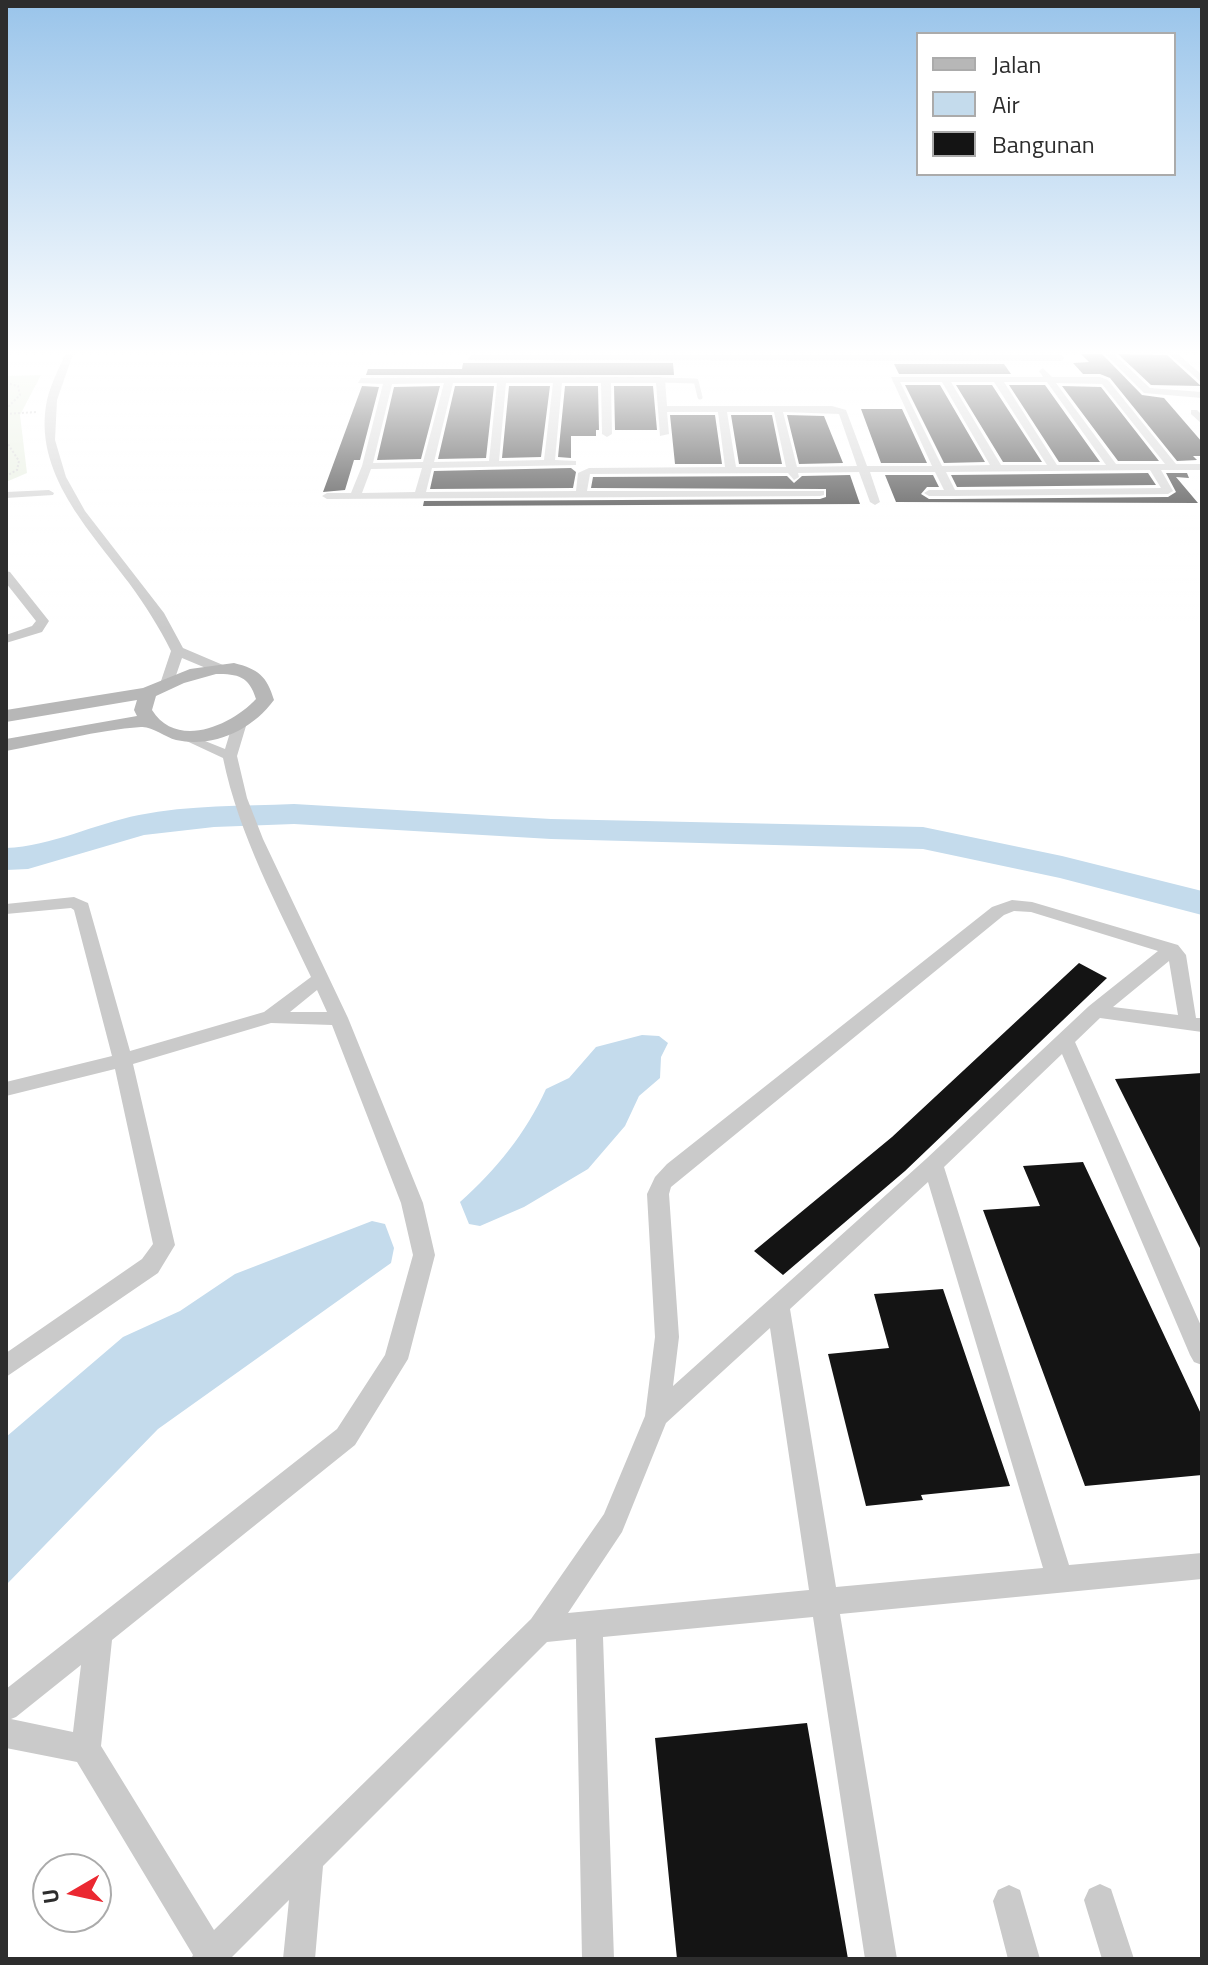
<!DOCTYPE html>
<style>
body{margin:0}
#map{position:relative;width:1208px;height:1965px;overflow:hidden;background:#fff;font-family:"Titillium Web",sans-serif}
canvas{display:block}
.frame{position:absolute;inset:0;border:8px solid #2d2d2d;pointer-events:none}
.legend{position:absolute;left:916px;top:32px;width:260px;height:144px;box-sizing:border-box;background:#fff;border:2px solid #ababab;margin:0;padding:10px 14px;list-style:none;font-size:24px;color:#2d2d2d}
.legend li{display:flex;align-items:center;gap:16px;height:40px}
.legend b{width:40px;border:2px solid #ababab}
.north{position:absolute;left:32px;top:1853px;width:80px;height:80px;box-sizing:border-box;background:#fff;border:2px solid #ababab;border-radius:50%;rotate:261deg;font-size:22px;font-weight:700;line-height:32px;text-align:center;color:#2d2d2d}
.north::after{content:'';display:block;margin:auto;width:28px;height:36px;background:#eb2831;clip-path:polygon(50% 0,100% 100%,50% 72%,0 100%)}
</style>
<div id="map">
<canvas width="1208" height="1965"></canvas>
<div class="frame"></div>
<ul class="legend">
<li><b style="height:10px;background:#b7b7b7"></b>Jalan</li>
<li><b style="height:22px;background:#c4dbec"></b>Air</li>
<li><b style="height:22px;background:#141414"></b>Bangunan</li>
</ul>
<div class="north">U</div>
</div>
<script>
const context = document.querySelector('canvas').getContext('2d');
context.lineJoin = 'round';
function fillPath(path, color) {
  context.fillStyle = color;
  context.fill(path, 'evenodd');
}
function trace(path, color, width, dash) {
  context.strokeStyle = color;
  context.lineWidth = width;
  context.lineCap = dash ? 'butt' : 'round';
  context.setLineDash(dash || []);
  context.stroke(path);
}
const green = new Path2D(`
 M 41,375 L 20,415 L 27,473 L 6,482 L 6,376 Z`);
const water = new Path2D(`
 M 642,1035 L 659,1036 L 668,1043 L 661,1057 L 660,1078 L 639,1096 L 625,1126 L 588,1169 L 524,1207 L 480,1226 L 469,1224 L 460,1202 C 496,1170 526,1133 546,1089 L 569,1078 L 596,1047 Z
 M 372,1221 L 385,1224 L 394,1248 L 391,1263 L 158,1429 L 6,1585 L 6,1437 L 123,1337 L 180,1311 L 235,1274 Z`);
const river = new Path2D(`
 M 294,804 L 551,819 L 923,827 L 1062,856 L 1202,891 L 1202,915 L 1060,878 L 923,849 L 551,839 L 294,824 L 214,827 L 144,835 L 28,869 L 6,870 L 6,848 C 52,846 94,824 139,815 C 189,805 243,806 294,804 Z`);
const building = new Path2D(`
 M 1081,354 L 1102,354 L 1142,395 L 1164,398 L 1202,442 L 1202,456 L 1193,456 L 1197,460 L 1177,461 L 1110,378 L 1100,374 L 1083,374 L 1073,363 L 1089,362 Z
 M 1118,354 L 1167,355 L 1201,386 L 1151,385 Z
 M 463,363 L 673,363 L 674,375 L 366,375 L 368,369 L 462,369 Z
 M 894,364 L 1004,364 L 1011,374 L 899,374 Z
 M 905,385 L 940,385 L 985,462 L 944,463 Z
 M 956,385 L 992,385 L 1042,462 L 1003,462 Z
 M 1009,385 L 1045,385 L 1100,462 L 1059,462 Z
 M 362,386 L 379,387 L 360,460 L 354,460 L 345,490 L 323,492 Z
 M 440,386 L 421,459 L 377,460 L 394,387 Z
 M 455,386 L 494,386 L 486,458 L 438,459 Z
 M 509,386 L 550,386 L 541,457 L 502,458 Z
 M 565,386 L 598,386 L 599,430 L 596,430 L 596,436 L 571,436 L 571,458 L 558,457 Z
 M 614,386 L 653,386 L 657,430 L 615,430 Z
 M 1062,386 L 1101,387 L 1159,461 L 1118,461 Z
 M 861,409 L 902,409 L 927,463 L 881,463 Z
 M 670,415 L 715,415 L 722,464 L 675,464 Z
 M 731,415 L 772,415 L 782,464 L 739,464 Z
 M 787,415 L 824,416 L 843,463 L 799,464 Z
 M 571,468 L 576,472 L 573,488 L 430,489 L 434,471 Z
 M 1148,473 L 1156,485 L 957,487 L 951,475 Z
 M 1166,473 L 1187,473 L 1189,478 L 1176,477 L 1198,503 L 896,502 L 885,475 L 933,475 L 939,487 L 927,487 L 921,494 L 929,499 L 951,499 L 1168,497 L 1176,492 Z
 M 850,475 L 860,504 L 423,506 L 424,501 L 820,499 L 826,497 L 826,489 L 591,488 L 593,477 L 787,476 L 794,483 L 802,476 Z
 M 1079,963 L 1107,978 L 905,1171 L 783,1275 L 754,1251 L 892,1137 Z
 M 1202,1073 L 1202,1252 L 1115,1079 Z
 M 1083,1162 L 1202,1416 L 1202,1475 L 1085,1486 L 983,1210 L 1040,1206 L 1023,1166 Z
 M 943,1289 L 1010,1486 L 921,1495 L 923,1500 L 866,1506 L 828,1354 L 889,1348 L 874,1294 Z
 M 807,1723 L 848,1959 L 677,1959 L 655,1738 Z`);
const path = new Path2D(`
 M 6,383 L 18,386 L 20,395 L 6,409
 M 6,414 L 36,412
 M 6,441 L 19,461 L 17,470 L 6,476`);
const lane = new Path2D(`
 M 660,380 L 696,381 L 700,397`);
const street = new Path2D(`
 M 65,354 L 73,354 L 57,400 L 55,440 L 66,477 L 85,511 L 164,613 L 183,648 L 223,665 L 223,671 L 213,671 L 182,658 L 173,684 L 163,684 L 161,681 L 171,651 C 159,627 145,605 129,583 C 90,530 32,473 47,400 C 51,384 59,368 65,354 Z
 M 1105,354 L 1114,354 L 1150,388 L 1202,392 L 1202,398 L 1144,393 Z
 M 1169,354 L 1178,354 L 1202,375 L 1202,383 Z
 M 471,355 L 1061,355 L 1065,358 L 1061,361 L 468,360 Z
 M 1043,368 L 1052,377 L 1100,377 L 1108,380 L 1176,464 L 1202,464 L 1202,470 L 1161,470 L 1173,491 L 1168,494 L 951,496 L 929,496 L 924,493 L 929,490 L 944,490 L 935,472 L 870,472 L 880,502 L 875,505 L 870,502 L 859,472 L 798,473 L 799,477 L 794,480 L 788,473 L 590,474 L 587,491 L 824,491 L 824,495 L 820,496 L 327,499 L 322,496 L 327,493 L 351,493 L 362,466 L 383,384 L 358,383 L 361,378 L 660,377 L 665,380 L 667,406 L 832,406 L 846,410 L 867,466 L 932,466 L 891,377 L 1043,377 L 1039,371 ZM 900,382 L 942,382 L 990,465 L 942,466 ZM 951,382 L 994,382 L 1047,465 L 1001,465 ZM 1004,382 L 1047,382 L 1106,465 L 1057,465 ZM 444,383 L 423,462 L 373,463 L 392,384 ZM 453,383 L 497,383 L 489,461 L 434,462 ZM 506,383 L 553,383 L 544,460 L 499,461 ZM 562,383 L 601,383 L 602,434 L 607,437 L 612,434 L 611,383 L 656,383 L 660,436 L 669,434 L 667,412 L 718,412 L 725,467 L 589,468 L 578,473 L 576,491 L 426,492 L 432,468 L 576,465 L 576,461 L 555,460 ZM 1056,383 L 1102,384 L 1165,464 L 1116,464 ZM 727,412 L 774,412 L 786,467 L 736,467 ZM 783,412 L 839,414 L 857,466 L 797,467 ZM 422,468 L 415,492 L 362,493 L 371,469 ZM 1150,470 L 1161,488 L 955,490 L 946,472 Z
 M 1191,410 L 1197,410 L 1202,415 L 1202,424 L 1191,414 Z
 M 49,490 L 54,493 L 53,495 L 6,498 L 6,492 Z
 M 6,571 L 10,572 L 49,621 L 42,632 L 6,643 L 6,635 L 32,626 L 36,621 L 6,583 Z
 M 239,722 L 246,726 L 237,756 L 247,798 L 263,839 L 348,1018 L 423,1203 L 435,1255 L 408,1359 L 355,1445 L 112,1640 L 101,1746 L 214,1930 L 531,1619 L 604,1514 L 645,1416 L 655,1337 L 647,1194 L 655,1177 L 667,1164 L 992,907 L 1012,900 L 1032,902 L 1178,945 L 1186,955 L 1196,1018 L 1202,1018 L 1202,1032 L 1100,1018 L 1075,1042 L 1202,1328 L 1202,1365 L 1194,1362 L 1190,1355 L 1062,1054 L 944,1167 L 1069,1565 L 1202,1553 L 1202,1579 L 840,1614 L 897,1959 L 865,1959 L 813,1617 L 603,1637 L 614,1959 L 582,1959 L 576,1639 L 547,1642 L 323,1866 L 315,1959 L 283,1959 L 289,1900 L 230,1959 L 191,1959 L 193,1955 L 77,1762 L 6,1748 L 6,1689 L 337,1429 L 385,1355 L 413,1255 L 401,1203 L 332,1025 L 271,1023 L 133,1064 L 175,1245 L 158,1273 L 6,1377 L 6,1353 L 142,1259 L 153,1244 L 115,1069 L 6,1096 L 6,1082 L 112,1056 L 74,910 L 71,908 L 6,914 L 6,904 L 74,897 L 88,903 L 130,1051 L 264,1012 L 311,977 C 278,906 239,836 223,758 L 178,737 L 185,733 L 225,749 L 232,726 ZM 1014,911 L 1031,912 L 1158,951 L 1089,1006 L 926,1159 L 673,1386 L 679,1337 L 669,1194 L 671,1187 L 1004,915 ZM 1169,961 L 1178,1015 L 1113,1007 ZM 317,990 L 327,1012 L 290,1012 ZM 928,1182 L 1043,1568 L 836,1587 L 790,1309 ZM 770,1328 L 809,1590 L 568,1613 L 622,1532 L 666,1423 ZM 81,1665 L 73,1732 L 11,1719 L 16,1717 Z
 M 1100,1884 L 1111,1889 L 1134,1959 L 1102,1959 L 1084,1900 L 1089,1889 Z
 M 1009,1885 L 1020,1890 L 1040,1959 L 1008,1959 L 993,1901 L 998,1890 Z`);
const secondary = new Path2D(`
 M 234,663 C 258,669 267,676 274,700 C 252,730 214,748 176,740 C 165,737 152,726 141,727 C 97,730 50,743 6,751 L 6,739 L 137,716 L 134,710 L 137,700 L 6,722 L 6,710 L 143,688 L 190,669 ZM 216,674 C 238,674 249,676 256,699 C 232,725 177,750 152,710 L 156,696 L 184,683 Z`);
fillPath(green, '#e2ebd9');
fillPath(water, '#c4dbec');
fillPath(river, '#c4dbec');
fillPath(building, '#141414');
trace(path, '#cacaca', 2, [2, 2]);
trace(lane, '#cacaca', 5);
fillPath(street, '#cacaca');
fillPath(secondary, '#b7b7b7');
const sky = context.createLinearGradient(0, 0, 0, 629);
sky.addColorStop(0, '#99c4ea');
sky.addColorStop(0.56, '#fff');
sky.addColorStop(1, '#ffffff00');
context.fillStyle = sky;
context.fillRect(0, 0, 1208, 629);
</script>
